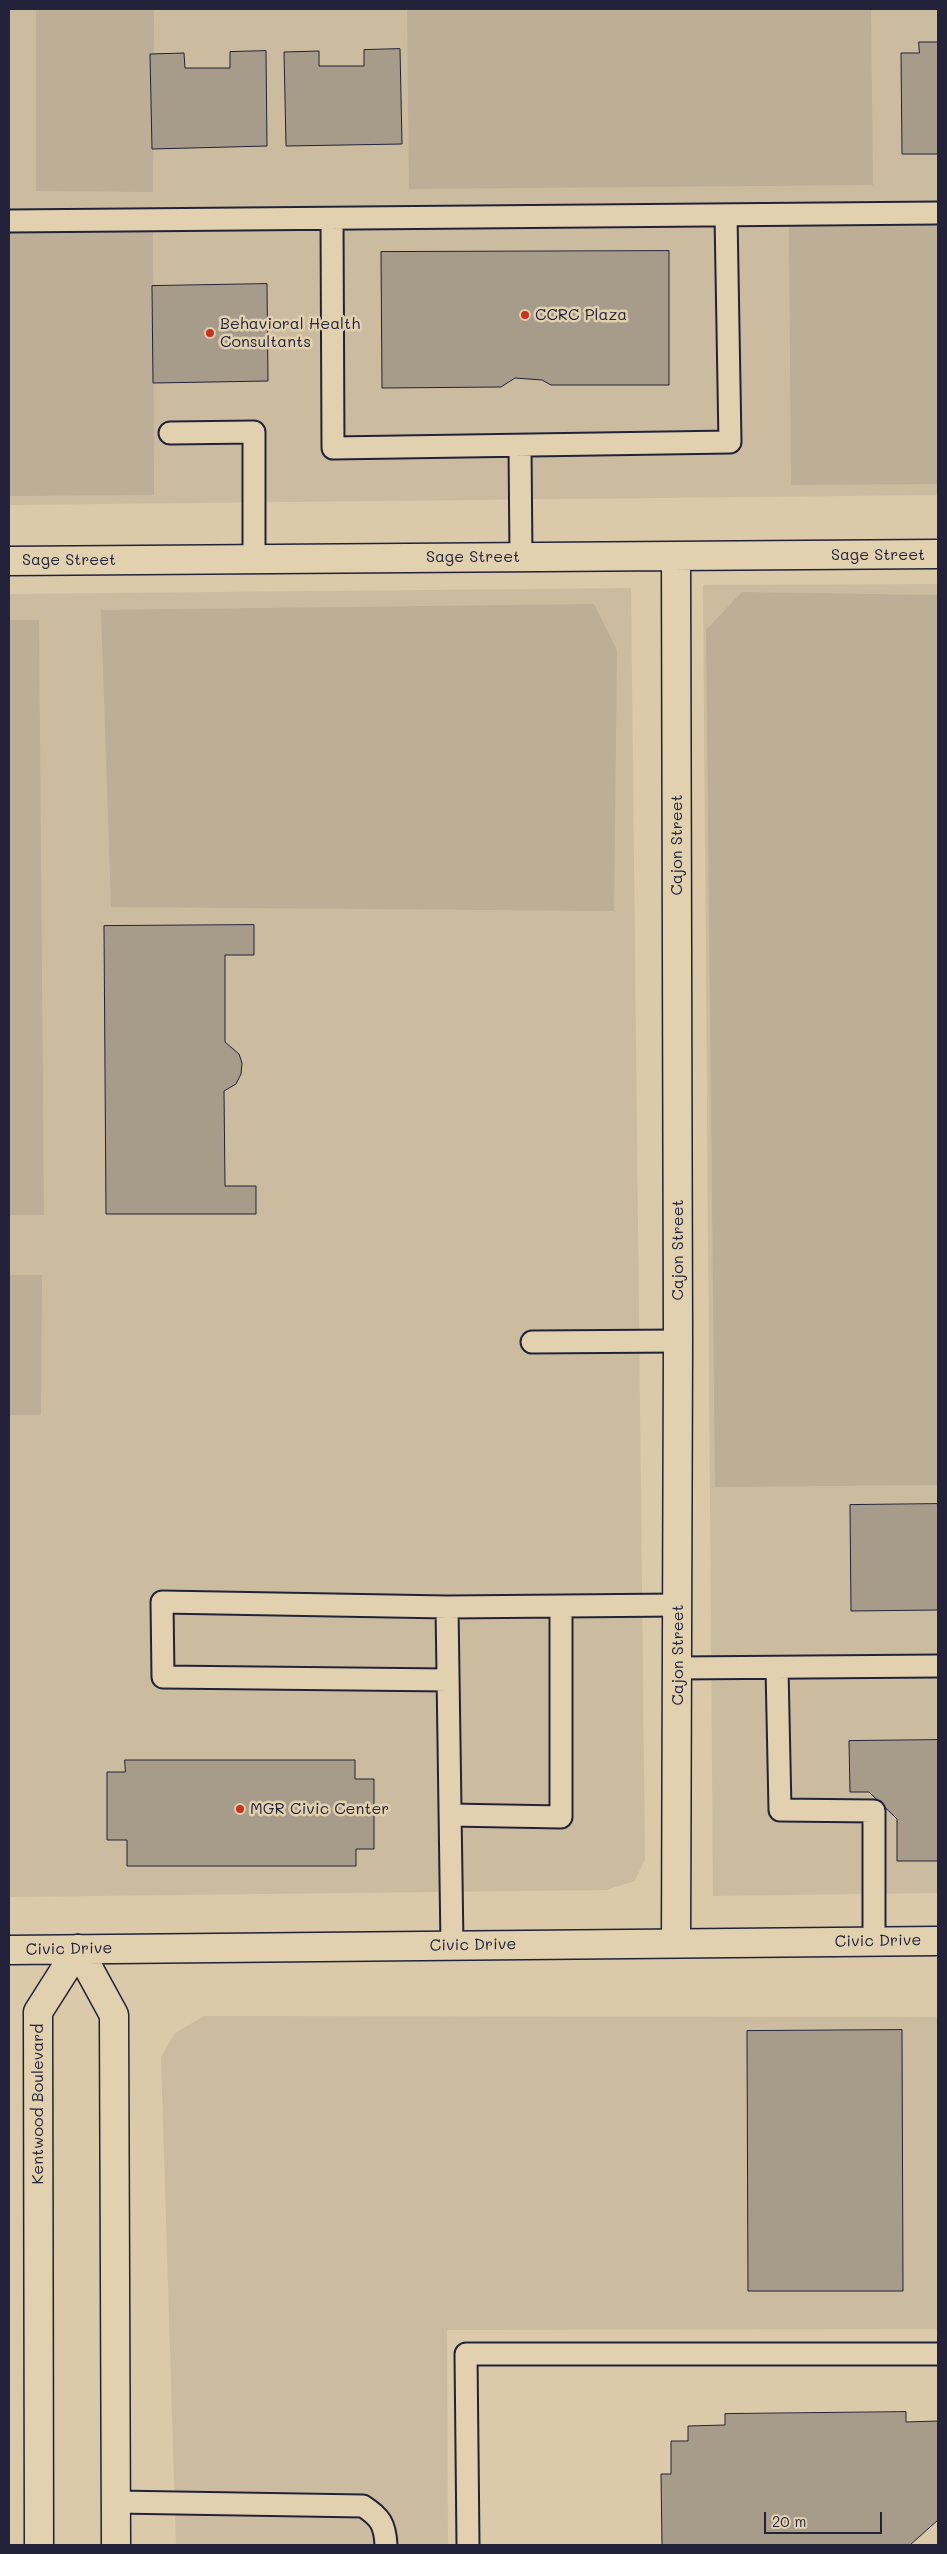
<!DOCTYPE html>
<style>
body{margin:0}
#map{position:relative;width:947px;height:2554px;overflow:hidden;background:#dacaa9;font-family:Mali,sans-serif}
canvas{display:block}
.frame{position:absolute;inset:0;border:10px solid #22223b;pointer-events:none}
.scale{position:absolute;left:764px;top:2512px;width:118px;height:22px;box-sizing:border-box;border:2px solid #22223b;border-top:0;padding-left:6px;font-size:15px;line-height:18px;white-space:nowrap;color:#22223b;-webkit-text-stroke:4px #e2d1ae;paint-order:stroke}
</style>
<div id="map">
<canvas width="947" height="2554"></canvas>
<div class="frame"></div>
<div class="scale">20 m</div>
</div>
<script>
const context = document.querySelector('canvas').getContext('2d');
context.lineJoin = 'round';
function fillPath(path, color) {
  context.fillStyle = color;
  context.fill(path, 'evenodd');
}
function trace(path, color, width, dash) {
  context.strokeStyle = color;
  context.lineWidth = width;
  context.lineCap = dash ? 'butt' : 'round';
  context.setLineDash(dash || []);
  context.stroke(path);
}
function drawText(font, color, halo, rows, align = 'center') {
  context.font = font + ' Mali,sans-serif';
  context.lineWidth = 5;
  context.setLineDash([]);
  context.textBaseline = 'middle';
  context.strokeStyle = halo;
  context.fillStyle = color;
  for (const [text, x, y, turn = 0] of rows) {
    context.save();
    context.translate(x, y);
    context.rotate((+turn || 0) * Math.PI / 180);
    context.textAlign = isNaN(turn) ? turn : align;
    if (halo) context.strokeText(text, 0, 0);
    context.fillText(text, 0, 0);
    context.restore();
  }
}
const built = new Path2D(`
 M 9,9 L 938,9 L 938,495 L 9,505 Z
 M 938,584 L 938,1893 L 713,1896 L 703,585 Z
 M 631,588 L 645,1859 L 635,1881 L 606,1890 L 9,1897 L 9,594 Z
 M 204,2016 L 938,2017 L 938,2329 L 447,2330 L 448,2545 L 176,2545 L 161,2057 L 175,2033 Z`);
const green = new Path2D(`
 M 36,9 L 154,9 L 153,192 L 36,191 Z
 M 407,9 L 871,9 L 873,185 L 409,189 Z
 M 938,226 L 938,484 L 791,485 L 789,227 Z
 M 9,232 L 153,232 L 154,495 L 9,496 Z
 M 742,592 L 938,595 L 938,1485 L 715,1487 L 706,630 Z
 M 594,604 L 617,650 L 614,911 L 111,907 L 101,610 Z
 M 9,620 L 39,620 L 44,1215 L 9,1215 Z
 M 9,1275 L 42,1275 L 41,1415 L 9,1415 Z`);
const building = new Path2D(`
 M 919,42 L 938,42 L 938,154 L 902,154 L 901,53 L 919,53 Z
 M 400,49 L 402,144 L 286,146 L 284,52 L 319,51 L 319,66 L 364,66 L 364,50 Z
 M 266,51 L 267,146 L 152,149 L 150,54 L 184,53 L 185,68 L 230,68 L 230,52 Z
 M 669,251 L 669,385 L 551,385 L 542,380 L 515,378 L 501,387 L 382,388 L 381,252 Z
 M 267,284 L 268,381 L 153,383 L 152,286 Z
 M 254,925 L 254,955 L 225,955 L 225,1042 L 239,1054 L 242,1063 L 241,1074 L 236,1084 L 224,1091 L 225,1186 L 256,1186 L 256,1214 L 106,1214 L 104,926 Z
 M 938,1504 L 938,1610 L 851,1611 L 850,1505 Z
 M 938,1740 L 938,1861 L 897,1861 L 897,1819 L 869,1792 L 850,1792 L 849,1741 Z
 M 125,1760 L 355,1760 L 355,1779 L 374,1779 L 374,1849 L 356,1849 L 356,1866 L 127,1866 L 127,1840 L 107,1840 L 107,1772 L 125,1772 Z
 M 902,2030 L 903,2291 L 748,2291 L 747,2031 Z
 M 906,2412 L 906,2422 L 938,2421 L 938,2520 L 910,2545 L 662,2545 L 661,2474 L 671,2474 L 671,2441 L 688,2441 L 688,2426 L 725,2425 L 725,2414 Z`);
const service = new Path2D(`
 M 332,219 L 333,448 L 730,442 L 726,215
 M 9,221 L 938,213
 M 170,433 L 254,432 L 254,559
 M 520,446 L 521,557
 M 532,1342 L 678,1341
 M 447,1607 L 162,1602 L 163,1677 L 448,1680
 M 678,1668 L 938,1666
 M 777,1668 L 780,1810 L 874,1811 L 874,1941
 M 450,1815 L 561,1817 L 561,1607
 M 452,1945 L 447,1607 L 678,1605
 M 116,2502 L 363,2506 C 380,2517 385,2524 386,2545
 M 468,2545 L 466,2354 L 938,2354`);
const minor = new Path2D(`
 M 676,556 L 678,1341 L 676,1943
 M 9,561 L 938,554`);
const tertiary = new Path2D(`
 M 78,1949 L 114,2015 L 116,2545
 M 9,1950 L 938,1941
 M 39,2545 L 38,2012 L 78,1949`);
const markers = [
 [525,315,5,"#c8321e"],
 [210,333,5,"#c8321e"],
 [240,1809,5,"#c8321e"]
];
const poiNames = [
 ["CCRC Plaza",535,315],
 ["Behavioral Health",220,324],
 ["Consultants",220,342],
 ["MGR Civic Center",250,1809]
];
const streetNames = [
 ["Sage Street",878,555],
 ["Sage Street",473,557],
 ["Sage Street",69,560],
 ["Cajon Street",677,845,-90],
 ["Cajon Street",678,1250,-90],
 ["Cajon Street",678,1655,-90],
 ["Civic Drive",878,1941,-1],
 ["Civic Drive",473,1945,-1],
 ["Civic Drive",69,1949,-1],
 ["Kentwood Boulevard",38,2104,-90]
];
fillPath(built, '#cbbca0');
fillPath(green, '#bcae97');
fillPath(building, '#a79b8a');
trace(building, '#22223b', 1);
trace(service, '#22223b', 25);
trace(minor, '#22223b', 31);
trace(tertiary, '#22223b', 31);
trace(service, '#e2d1ae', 21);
trace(minor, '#e2d1ae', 28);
trace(tertiary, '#e2d1ae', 28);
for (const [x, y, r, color] of markers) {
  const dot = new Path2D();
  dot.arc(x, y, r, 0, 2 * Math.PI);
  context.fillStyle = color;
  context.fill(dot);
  trace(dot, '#e2d1ae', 2);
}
drawText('16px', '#22223b', '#e2d1ae', poiNames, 'left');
drawText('16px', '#22223b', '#e2d1ae', streetNames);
</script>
